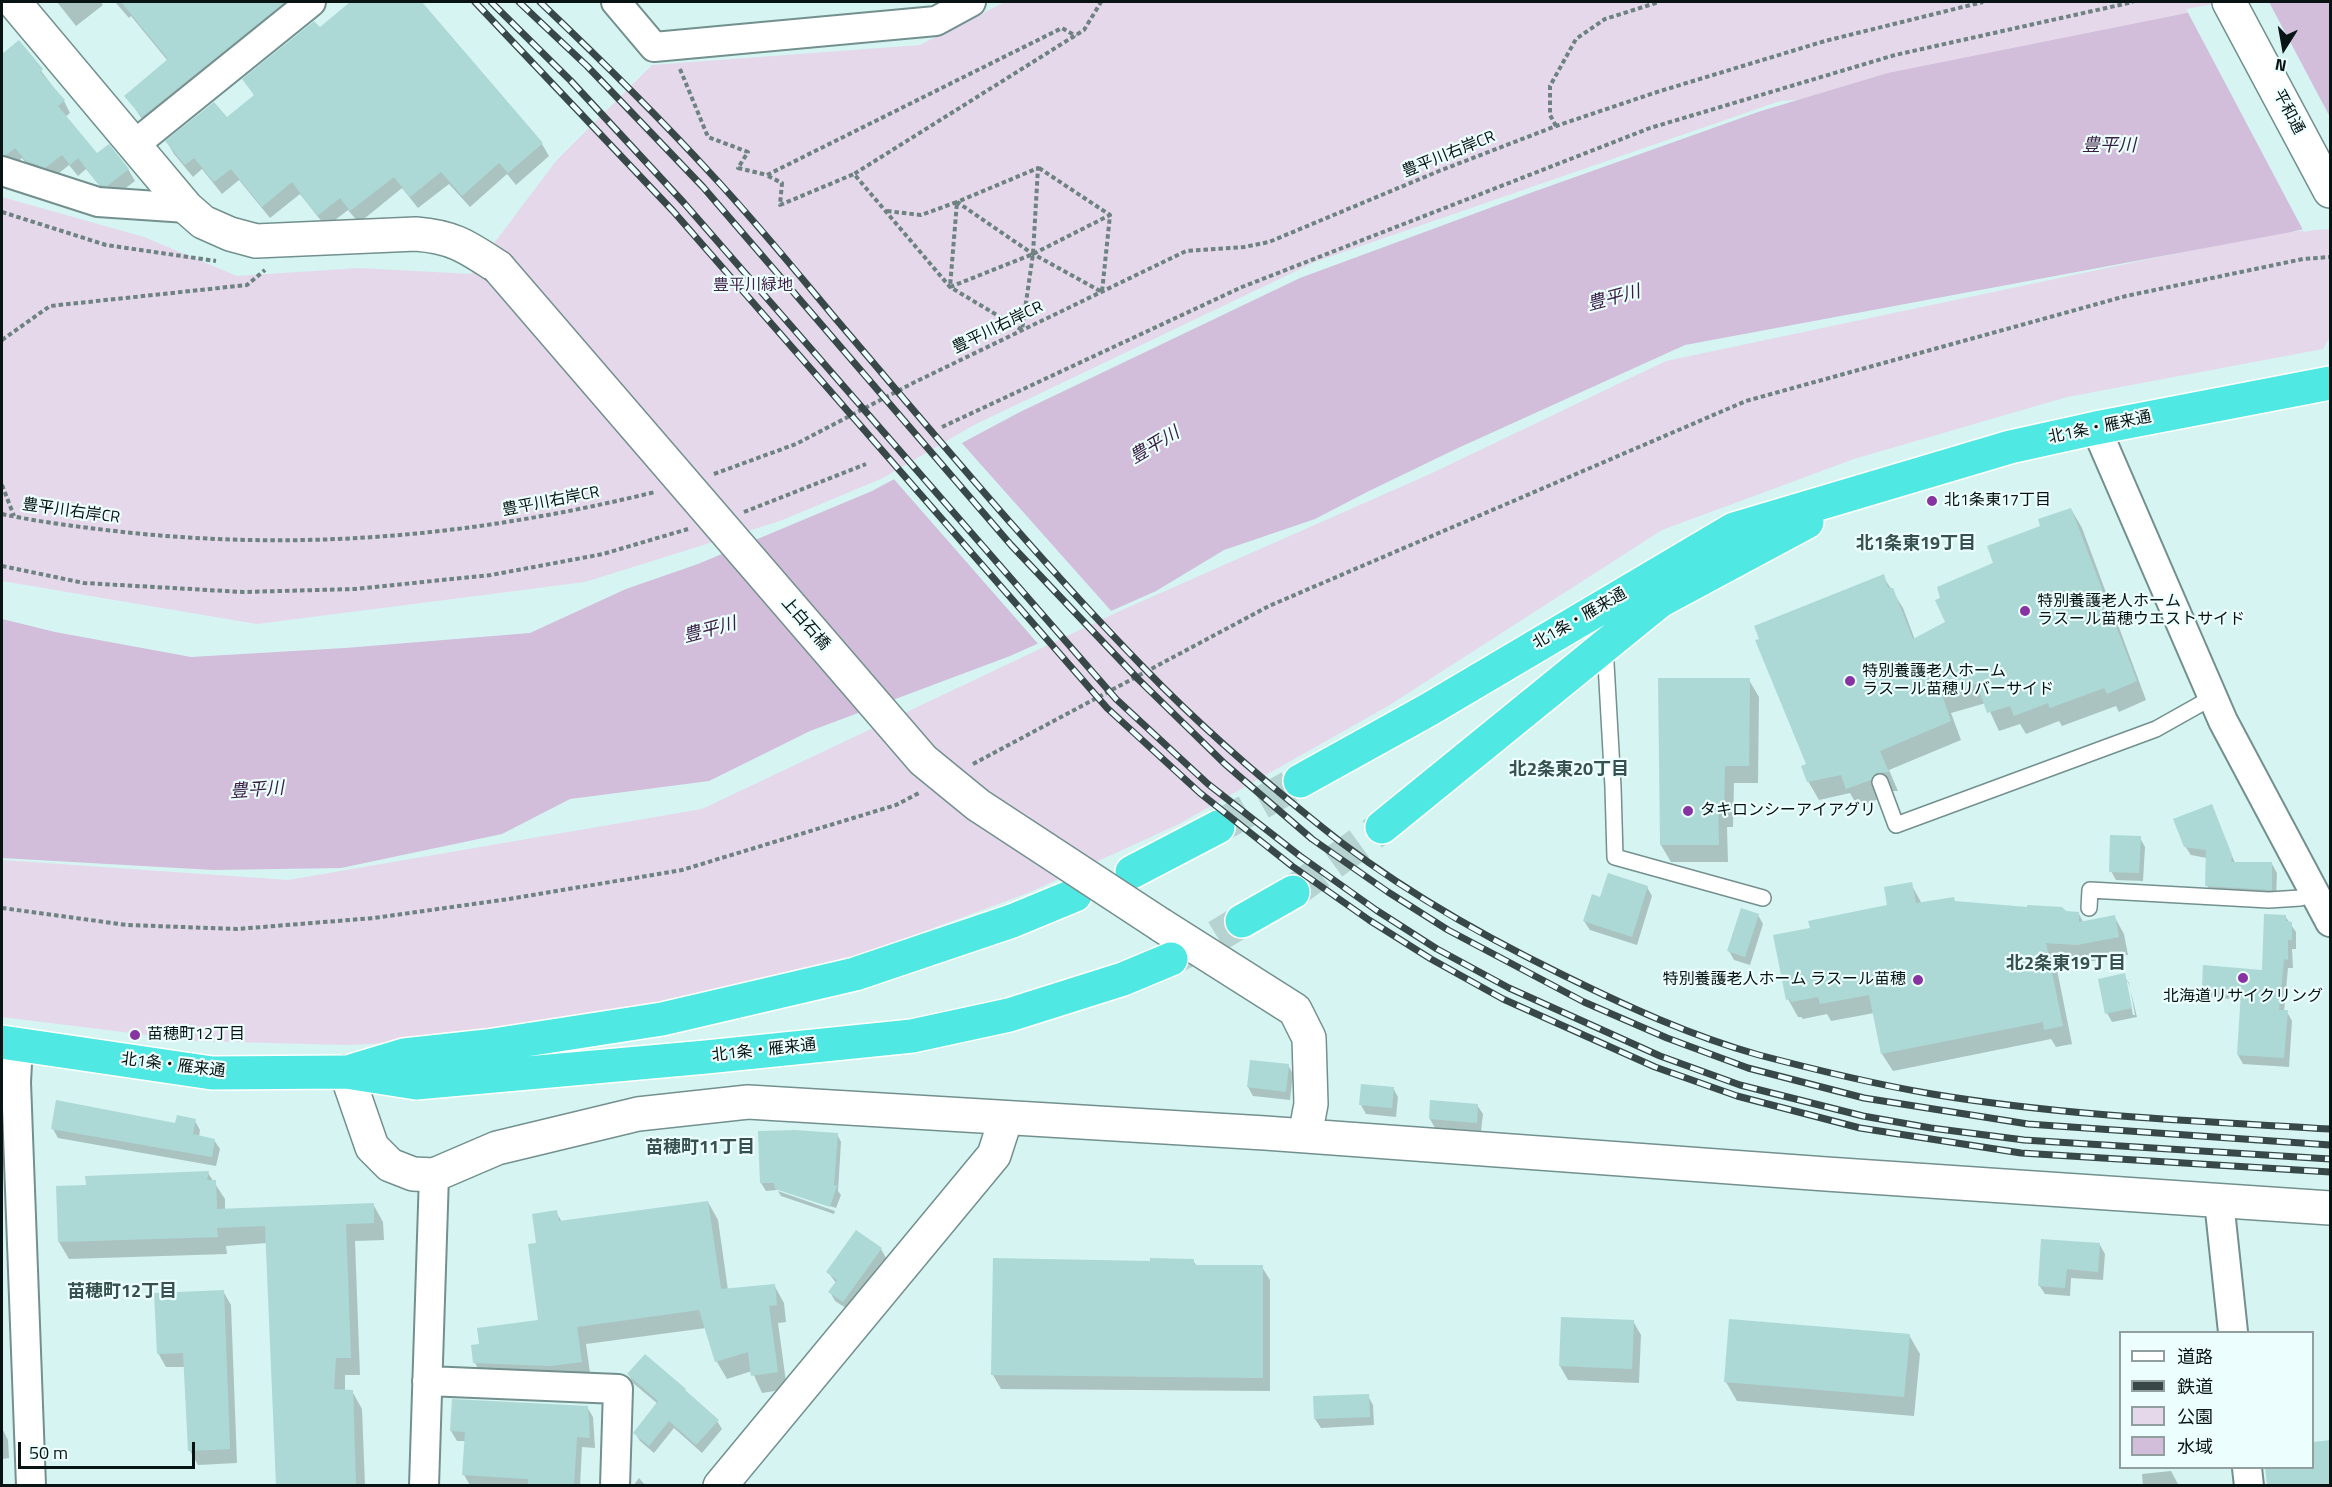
<!DOCTYPE html>
<meta charset="utf-8">
<style>
body{margin:0}
#map{position:relative;width:2332px;height:1487px;overflow:hidden;background:#d5f4f2;font-family:"Titillium Web","Noto Sans JP",sans-serif}
canvas{display:block}
.frame{position:absolute;inset:0;border:3px solid #081313;pointer-events:none}
.legend{position:absolute;left:2119px;top:1331px;width:195px;height:138px;box-sizing:border-box;background:#ecfefd;border:2px solid #91a09f;margin:0;padding:8px 10px;list-style:none;font-size:18px;color:#081313}
.legend li{display:flex;align-items:center;gap:12px;height:30px}
.legend b{width:30px;border:2px solid #91a09f}
.north{position:absolute;left:2254px;top:18px;width:60px;height:60px;-webkit-text-stroke:4px #ecfefd;paint-order:stroke;rotate:191deg;font-size:16px;font-weight:700;line-height:24px;text-align:center;color:#081313}
.north::after{content:'';display:block;margin:auto;width:21px;height:27px;background:#081313;clip-path:polygon(50% 0,100% 100%,50% 72%,0 100%)}
.scale{position:absolute;left:18px;top:1442px;width:177px;height:27px;box-sizing:border-box;border:3px solid #081313;border-top:0;padding-left:8px;font-size:18px;line-height:21px;white-space:nowrap;color:#081313;-webkit-text-stroke:4px #ecfefd;paint-order:stroke}
</style>
<div id="map">
<canvas width="2332" height="1487"></canvas>
<div class="frame"></div>
<ul class="legend">
<li><b style="height:8px;background:#fff"></b>道路</li>
<li><b style="height:8px;background:#384848"></b>鉄道</li>
<li><b style="height:16px;background:#e5d8ea"></b>公園</li>
<li><b style="height:16px;background:#d2bdda"></b>水域</li>
</ul>
<div class="north">N</div>
<div class="scale">50 m</div>
</div>
<script>
const context = document.querySelector('canvas').getContext('2d');
context.lineJoin = 'round';
function fillPath(path, color) {
  context.fillStyle = color;
  context.fill(path, 'evenodd');
}
function trace(path, color, width, dash) {
  context.strokeStyle = color;
  context.lineWidth = width;
  context.lineCap = dash ? 'butt' : 'round';
  context.setLineDash(dash || []);
  context.stroke(path);
}
function drawText(font, color, halo, rows, align = 'center') {
  context.font = font + ' "Titillium Web","Noto Sans JP",sans-serif';
  context.lineWidth = 4.5;
  context.setLineDash([]);
  context.textBaseline = 'middle';
  context.strokeStyle = halo;
  context.fillStyle = color;
  for (const [text, x, y, turn = 0] of rows) {
    context.save();
    context.translate(x, y);
    context.rotate((+turn || 0) * Math.PI / 180);
    context.textAlign = isNaN(turn) ? turn : align;
    if (halo) context.strokeText(text, 0, 0);
    context.fillText(text, 0, 0);
    context.restore();
  }
}
const green = new Path2D(`
 M 1005,2 L 2330,2 L 1970,88 L 1780,101 L 1315,262 L 974,425 L 883,478 L 780,521 L 585,582 L 257,624 L 2,581 L 2,197 L 144,237 L 237,276 L 359,268 L 471,274 L 556,161 L 652,65 L 920,45 Z
 M 2330,229 L 2330,337 L 2323,349 L 2067,397 L 1854,459 L 1662,530 L 1388,706 L 1179,824 L 1028,893 L 771,988 L 598,1033 L 347,1045 L 196,1041 L 2,1017 L 2,860 L 288,880 L 702,809 L 1122,610 L 1430,474 L 1666,361 L 2273,233 Z`);
const water = new Path2D(`
 M 2242,2 L 2330,2 L 2330,223 L 2291,232 L 1685,345 L 1458,448 L 1367,492 L 1315,519 L 1224,550 L 1156,591 L 1010,656 L 810,731 L 709,781 L 570,799 L 502,834 L 341,868 L 214,870 L 2,858 L 2,619 L 55,632 L 191,657 L 345,648 L 530,633 L 626,589 L 698,564 L 872,491 L 1020,412 L 1300,278 L 1533,192 L 1761,111 L 1888,73 Z`);
const pier = new Path2D(`
 M 2225,2 L 2269,2 L 2330,117 L 2330,226 L 2304,232 L 2186,9 Z
 M 960,441 L 1113,613 L 1040,646 L 892,477 Z`);
const shadow = new Path2D(`
 M 57,2 L 101,2 L 103,5 L 76,26 Z
 M 115,2 L 294,2 L 150,130 L 126,96 L 168,61 L 131,16 L 129,18 Z
 M 353,2 L 420,2 L 542,144 L 549,156 L 516,185 L 507,174 L 470,207 L 449,184 L 418,208 L 402,188 L 359,223 L 348,210 L 326,227 L 300,194 L 270,218 L 239,180 L 222,194 L 202,169 L 193,177 L 174,154 L 167,142 L 227,119 L 255,97 L 244,79 L 320,29 Z
 M 19,42 L 64,101 L 70,113 L 65,117 L 97,156 L 128,169 L 135,181 L 114,197 L 109,197 L 86,169 L 78,176 L 69,165 L 52,179 L 34,173 L 22,158 L 13,167 L 2,161 L 2,56 Z
 M 2071,509 L 2082,528 L 2146,700 L 2119,712 L 2116,706 L 2062,726 L 2059,721 L 2026,734 L 2020,724 L 1999,731 L 1986,703 L 1951,713 L 1961,740 L 1889,770 L 1898,791 L 1887,791 L 1881,798 L 1858,807 L 1850,793 L 1819,800 L 1808,781 L 1808,765 L 1883,576 L 1903,608 L 1915,640 L 1947,622 L 1995,563 L 2042,527 Z
 M 1749,680 L 1759,697 L 1758,783 L 1734,783 L 1733,827 L 1727,827 L 1728,862 L 1671,862 L 1661,845 Z
 M 2211,806 L 2235,863 L 2272,864 L 2277,873 L 2276,899 L 2212,894 L 2207,885 L 2207,858 L 2191,855 L 2185,846 Z
 M 2140,838 L 2145,847 L 2143,881 L 2116,880 L 2111,871 Z
 M 1911,884 L 1922,904 L 1956,903 L 2079,914 L 2083,922 L 2114,916 L 2124,934 L 2128,955 L 2087,962 L 2055,960 L 2072,1044 L 2056,1047 L 2051,1039 L 1893,1071 L 1882,1054 L 1874,1013 L 1831,1021 L 1827,1014 L 1803,1019 L 1801,1017 L 1798,1017 L 1788,999 L 1811,929 L 1889,906 Z
 M 1647,887 L 1652,896 L 1637,945 L 1590,930 L 1584,921 Z
 M 1758,915 L 1763,924 L 1750,965 L 1734,960 L 1729,951 Z
 M 2285,916 L 2296,932 L 2296,949 L 2292,949 L 2293,968 L 2288,968 L 2284,1012 L 2287,1012 L 2292,1021 L 2289,1067 L 2243,1064 L 2238,1055 L 2242,1000 L 2208,997 L 2203,988 L 2264,971 Z
 M 2124,975 L 2129,984 L 2137,1017 L 2112,1022 L 2107,1013 ZM 2126,982 L 2129,982 L 2135,1015 L 2133,1015 Z
 M 1288,1065 L 1293,1074 L 1290,1100 L 1253,1096 L 1248,1087 Z
 M 1393,1088 L 1398,1097 L 1396,1117 L 1366,1114 L 1361,1105 Z
 M 1477,1105 L 1483,1114 L 1481,1131 L 1435,1128 L 1430,1119 Z
 M 195,1121 L 200,1130 L 199,1137 L 214,1140 L 220,1149 L 216,1166 L 58,1138 L 53,1129 L 176,1124 Z
 M 837,1134 L 841,1142 L 838,1191 L 841,1195 L 836,1208 L 777,1188 L 777,1190 L 766,1191 L 761,1183 Z
 M 208,1173 L 225,1199 L 225,1210 L 373,1204 L 383,1222 L 384,1240 L 355,1241 L 360,1375 L 345,1375 L 345,1391 L 352,1391 L 362,1409 L 365,1486 L 277,1486 L 267,1243 L 226,1246 L 227,1254 L 69,1259 L 59,1242 L 87,1186 Z
 M 778,1191 L 835,1211 L 834,1214 L 781,1196 Z
 M 708,1202 L 718,1220 L 728,1290 L 774,1285 L 784,1303 L 786,1322 L 778,1323 L 787,1389 L 762,1393 L 752,1371 L 727,1379 L 717,1362 L 706,1328 L 586,1344 L 591,1380 L 485,1380 L 475,1363 L 540,1321 L 538,1244 L 556,1212 L 562,1222 Z
 M 2100,1245 L 2105,1254 L 2103,1280 L 2071,1278 L 2070,1296 L 2045,1294 L 2039,1285 Z
 M 881,1249 L 886,1258 L 849,1310 L 835,1301 L 830,1292 L 836,1283 L 828,1272 Z
 M 1193,1260 L 1197,1267 L 1262,1267 L 1270,1280 L 1270,1391 L 1001,1389 L 993,1375 L 1151,1263 Z
 M 223,1291 L 231,1305 L 237,1463 L 198,1465 L 190,1451 L 185,1367 L 166,1367 L 158,1353 Z
 M 1633,1321 L 1641,1335 L 1639,1383 L 1568,1380 L 1560,1366 Z
 M 1909,1335 L 1920,1354 L 1914,1416 L 1737,1401 L 1726,1382 Z
 M 645,1356 L 685,1390 L 689,1396 L 717,1421 L 722,1429 L 702,1453 L 674,1428 L 654,1453 L 640,1441 L 635,1433 L 658,1404 L 633,1383 L 629,1375 Z
 M 1368,1396 L 1373,1405 L 1374,1425 L 1321,1428 L 1315,1419 Z
 M 587,1407 L 593,1417 L 595,1448 L 582,1447 L 580,1486 L 470,1485 L 464,1475 L 466,1441 L 457,1441 L 451,1431 Z
 M 2,1428 L 8,1440 L 9,1458 L 2,1459 Z
 M 2330,1441 L 2330,1486 L 2268,1486 L 2267,1468 L 2312,1468 L 2312,1443 Z
 M 2171,1471 L 2179,1486 L 2143,1486 L 2142,1474 Z
 M 639,1478 L 646,1486 L 633,1486 Z`);
const building = new Path2D(`
 M 121,2 L 285,2 L 142,117 L 124,96 L 168,59 Z
 M 350,2 L 422,2 L 543,143 L 508,173 L 499,163 L 462,196 L 441,172 L 410,197 L 394,177 L 350,211 L 340,198 L 317,216 L 292,182 L 262,207 L 231,169 L 214,182 L 194,158 L 185,165 L 165,141 L 214,102 L 227,117 L 254,95 L 242,79 L 314,21 L 320,27 Z
 M 19,40 L 43,69 L 40,72 L 65,100 L 58,106 L 97,153 L 109,144 L 129,169 L 107,186 L 99,185 L 78,158 L 70,165 L 62,155 L 45,168 L 26,161 L 15,148 L 6,155 L 2,155 L 2,54 Z
 M 2071,508 L 2137,681 L 2107,694 L 2104,688 L 2050,708 L 2048,703 L 2014,716 L 2010,706 L 1987,713 L 1977,684 L 1942,695 L 1951,721 L 1880,751 L 1889,772 L 1876,773 L 1871,780 L 1846,789 L 1841,775 L 1807,782 L 1801,766 L 1806,764 L 1755,640 L 1759,639 L 1754,626 L 1884,574 L 1888,588 L 1893,588 L 1913,639 L 1945,622 L 1935,600 L 1940,598 L 1937,587 L 1993,563 L 1987,546 L 2040,526 L 2038,519 Z
 M 1658,678 L 1750,678 L 1749,766 L 1725,766 L 1724,810 L 1718,810 L 1719,845 L 1660,845 Z
 M 2212,804 L 2232,855 L 2231,862 L 2272,862 L 2272,890 L 2205,886 L 2206,850 L 2184,847 L 2173,819 Z
 M 2110,835 L 2141,836 L 2139,873 L 2109,872 Z
 M 1608,873 L 1648,886 L 1632,937 L 1583,921 L 1592,894 L 1600,897 Z
 M 1912,882 L 1916,903 L 1954,897 L 1955,901 L 2027,907 L 2027,905 L 2062,907 L 2066,911 L 2079,912 L 2079,922 L 2115,915 L 2119,937 L 2077,945 L 2046,943 L 2063,1026 L 2044,1030 L 2043,1022 L 1881,1054 L 1869,995 L 1820,1004 L 1818,997 L 1791,1002 L 1790,999 L 1786,1000 L 1773,935 L 1810,928 L 1808,921 L 1887,905 L 1884,887 Z
 M 1741,908 L 1759,914 L 1745,957 L 1727,951 Z
 M 2264,914 L 2286,915 L 2286,921 L 2292,922 L 2292,940 L 2288,940 L 2288,960 L 2284,959 L 2279,1010 L 2288,1010 L 2284,1058 L 2237,1055 L 2241,992 L 2202,989 L 2203,965 L 2262,970 Z
 M 2125,973 L 2132,1008 L 2105,1014 L 2098,979 Z
 M 1250,1060 L 1289,1064 L 1286,1092 L 1247,1087 Z
 M 1361,1084 L 1394,1087 L 1392,1108 L 1359,1105 Z
 M 56,1100 L 175,1123 L 177,1115 L 196,1119 L 193,1134 L 215,1139 L 212,1157 L 51,1129 Z
 M 1430,1100 L 1478,1104 L 1477,1123 L 1429,1119 Z
 M 795,1130 L 838,1133 L 834,1185 L 837,1186 L 830,1207 L 775,1189 L 774,1183 L 760,1183 L 758,1131 Z
 M 209,1171 L 207,1180 L 216,1180 L 217,1209 L 374,1203 L 374,1223 L 346,1224 L 351,1358 L 336,1358 L 334,1389 L 353,1390 L 356,1485 L 276,1485 L 265,1226 L 217,1228 L 218,1237 L 58,1242 L 56,1186 L 86,1185 L 85,1176 Z
 M 708,1201 L 721,1289 L 775,1284 L 777,1305 L 769,1306 L 778,1372 L 751,1376 L 748,1352 L 715,1362 L 699,1310 L 577,1327 L 582,1362 L 551,1366 L 473,1363 L 471,1345 L 479,1344 L 477,1328 L 538,1320 L 528,1244 L 536,1243 L 532,1214 L 557,1210 L 559,1221 Z
 M 856,1230 L 882,1248 L 843,1302 L 828,1292 L 837,1280 L 826,1272 Z
 M 2041,1239 L 2100,1243 L 2098,1272 L 2067,1269 L 2065,1288 L 2038,1286 Z
 M 993,1258 L 1150,1261 L 1150,1258 L 1194,1259 L 1194,1265 L 1263,1265 L 1263,1378 L 991,1375 Z
 M 224,1290 L 230,1449 L 188,1451 L 183,1353 L 157,1354 L 154,1293 Z
 M 1561,1317 L 1634,1320 L 1632,1369 L 1559,1366 Z
 M 1729,1319 L 1910,1334 L 1904,1397 L 1724,1382 Z
 M 645,1354 L 686,1389 L 685,1390 L 719,1420 L 696,1445 L 669,1421 L 649,1446 L 633,1433 L 658,1401 L 627,1374 Z
 M 1369,1394 L 1370,1417 L 1314,1419 L 1313,1396 Z
 M 452,1399 L 588,1406 L 590,1438 L 577,1437 L 574,1485 L 528,1485 L 528,1479 L 462,1475 L 465,1432 L 450,1431 Z
 M 2331,1440 L 2331,1485 L 2267,1485 L 2265,1467 L 2313,1467 L 2313,1442 Z`);
const highwayTunnel = new Path2D(`
 M 1218,827 L 1300,781
 M 1293,892 L 1382,827
 M 1173,958 L 1214,938 L 1242,921`);
const path = new Path2D(`
 M 680,69 L 708,137 L 748,152 L 738,168 L 767,175 L 1062,28 L 1076,36
 M 1556,126 L 1550,115 L 1550,86 L 1576,39 L 1605,19 L 1659,2
 M 1039,168 L 1110,215
 M 768,176 L 782,183 L 780,205 L 854,174
 M 887,211 L 921,215 L 957,202 L 950,287
 M 2,212 L 106,245 L 216,261
 M 950,287 L 1033,254 L 1110,215 L 1102,292 L 1033,254 L 957,202 L 1038,168 L 1033,254 L 1022,330 L 950,287 L 854,174 L 1084,30 L 1101,2
 M 2,340 L 50,306 L 247,285 L 265,270
 M 942,427 L 1242,287 L 1650,128 L 1895,55 L 2133,2
 M 714,474 L 796,444 L 913,383 L 1186,251 L 1244,247 L 1269,242 L 1439,171 L 1556,126 L 1657,92 L 1825,41 L 1983,2
 M 2,485 L 14,516
 M 744,512 L 866,464
 M 2,514 C 44,523 88,528 132,533 C 313,551 479,535 655,492
 M 2,566 L 84,583 L 243,592 L 355,589 L 491,575 L 603,554 L 688,529
 M 973,764 L 1269,606 L 1746,401 L 2126,296 L 2303,259 L 2330,257
 M 2,908 L 127,925 L 237,929 L 374,918 L 509,899 L 682,870 L 896,805 L 919,793`);
const lane = new Path2D(`
 M 1605,646 L 1613,787 L 1615,857 L 1763,898
 M 1880,782 L 1896,825 L 2156,729 L 2213,697
 M 2089,908 L 2090,890 L 2269,900 L 2300,898 L 2315,894`);
const street = new Path2D(`
 M 616,2 L 654,47 L 936,21 L 971,2
 M 134,145 L 311,2
 M 2,171 L 98,202 L 187,208
 M 2096,428 L 2223,721 L 2330,922
 M 18,1045 L 16,1082 L 31,1486
 M 2219,1201 L 2233,1332
 M 427,1381 L 618,1389 L 615,1486
 M 2247,1468 L 2249,1486
 M 424,1486 L 434,1175`);
const secondary = new Path2D(`
 M 14,2 L 187,208 L 203,222 L 230,234 L 256,241 L 416,234 C 454,237 467,247 498,267
 M 2229,2 L 2330,191
 M 1161,925 L 1295,1010 L 1309,1038 L 1311,1104 L 1305,1136
 M 346,1072 L 372,1147 L 390,1165 L 413,1174 L 434,1175 L 497,1148 L 638,1114 L 748,1102 L 1265,1133 L 1826,1174 L 2330,1208
 M 720,1486 L 994,1155 L 1006,1118`);
const highway = new Path2D(`
 M 1300,781 L 1428,710 L 1734,529 L 2010,447 L 2096,428 L 2330,383
 M 1382,827 L 1660,601 L 1807,522
 M 1132,872 L 1218,827
 M 1242,921 L 1293,892
 M 2,1042 L 212,1073 L 346,1072 L 416,1083 L 706,1057 L 912,1036 L 1009,1015 L 1123,979 L 1171,959
 M 354,1070 L 404,1055 L 487,1046 L 662,1019 L 855,974 L 1012,921 L 1075,895`);
const rail = new Path2D(`
 M 475,2 L 673,211 L 1107,708 L 1200,793 L 1292,866 L 1369,920 L 1431,959 L 1503,999 L 1655,1067 L 1737,1096 L 1860,1128 L 2021,1153 L 2330,1172
 M 491,2 L 571,81 L 684,203 L 1116,699 L 1208,784 L 1300,856 L 1376,910 L 1437,949 L 1509,988 L 1660,1056 L 1740,1085 L 1863,1116 L 1931,1128 L 2024,1140 L 2330,1159
 M 519,2 L 587,66 L 703,187 L 1011,545 L 1138,679 L 1225,764 L 1312,839 L 1388,892 L 1448,930 L 1584,1002 L 1667,1038 L 1748,1068 L 1864,1098 L 2028,1124 L 2330,1145
 M 540,2 C 599,58 657,115 712,175 C 755,221 795,270 835,318 C 936,436 1036,557 1144,668 C 1198,724 1258,776 1318,824 C 1392,885 1477,933 1563,975 C 1626,1006 1691,1036 1759,1055 C 1816,1070 1874,1084 1932,1094 C 2063,1116 2198,1121 2330,1129`);
const secondaryBridge = new Path2D(`
 M 498,267 L 923,760 L 978,805 L 1161,925`);
const markers = [
 [1932,501,6,"#8734a2"],
 [2025,611,6,"#8734a2"],
 [1850,681,6,"#8734a2"],
 [1688,811,6,"#8734a2"],
 [2243,978,6,"#8734a2"],
 [1918,980,6,"#8734a2"],
 [135,1035,6,"#8734a2"]
];
const streetNames = [
 ["平和通",2288,112,62],
 ["豊平川右岸CR",1449,155,-22],
 ["豊平川右岸CR",998,328,-26],
 ["北1条・雁来通",2100,428,-12],
 ["豊平川右岸CR",551,502,-11],
 ["豊平川右岸CR",71,512,8],
 ["北1条・雁来通",1580,619,-30],
 ["上白石橋",805,624,49],
 ["北1条・雁来通",764,1051,-6],
 ["北1条・雁来通",173,1066,7]
];
const parkNames = [
 ["豊平川緑地",753,286]
];
const poiNames = [
 ["北1条東17丁目",1944,501],
 ["特別養護老人ホーム",2037,602],
 ["ラスール苗穂ウエストサイド",2037,620],
 ["特別養護老人ホーム",1862,672],
 ["ラスール苗穂リバーサイド",1862,690],
 ["タキロンシーアイアグリ",1700,811],
 ["特別養護老人ホーム ラスール苗穂",1906,980,"right"],
 ["北海道リサイクリング",2243,997,"center"],
 ["苗穂町12丁目",147,1035]
];
const waterNames = [
 ["豊平川",2109,147],
 ["豊平川",1614,299,-15],
 ["豊平川",1155,446,-31],
 ["豊平川",710,631,-15],
 ["豊平川",257,791,-4]
];
const neighbourhoodNames = [
 ["北1条東19丁目",1916,545],
 ["北2条東20丁目",1569,771],
 ["北2条東19丁目",2066,965],
 ["苗穂町11丁目",700,1149],
 ["苗穂町12丁目",122,1293]
];
fillPath(green, '#e5d8ea');
fillPath(water, '#d2bdda');
fillPath(pier, '#d5f4f2');
fillPath(shadow, '#0003');
fillPath(building, '#acd9d6');
trace(highwayTunnel, '#b6d2d1', 33, [33, 16]);
trace(lane, '#73908e', 18);
trace(street, '#73908e', 32);
trace(secondary, '#73908e', 36);
trace(highway, '#fff', 36);
trace(path, '#6d8281', 4, [4.5, 3]);
trace(lane, '#fff', 15);
trace(street, '#fff', 28);
trace(secondary, '#fff', 33);
trace(highway, '#50e8e3', 33);
trace(rail, '#384848', 7);
trace(rail, '#ecfefd', 4.5, [14]);
trace(secondaryBridge, '#73908e', 36, []);
trace(secondaryBridge, '#fff', 33);
for (const [x, y, r, color] of markers) {
  const dot = new Path2D();
  dot.arc(x, y, r, 0, 2 * Math.PI);
  context.fillStyle = color;
  context.fill(dot);
  trace(dot, '#ecfefd', 2);
}
drawText('16px', '#081313', '#ecfefd', streetNames);
drawText('16px', '#3f2149', '#ecfefd', parkNames);
drawText('16px', '#081313', '#ecfefd', poiNames, 'left');
drawText('italic 18px', '#391c43', '#ecfefd', waterNames);
drawText('bold 18px', '#36514f', '#ecfefd', neighbourhoodNames);
</script>
